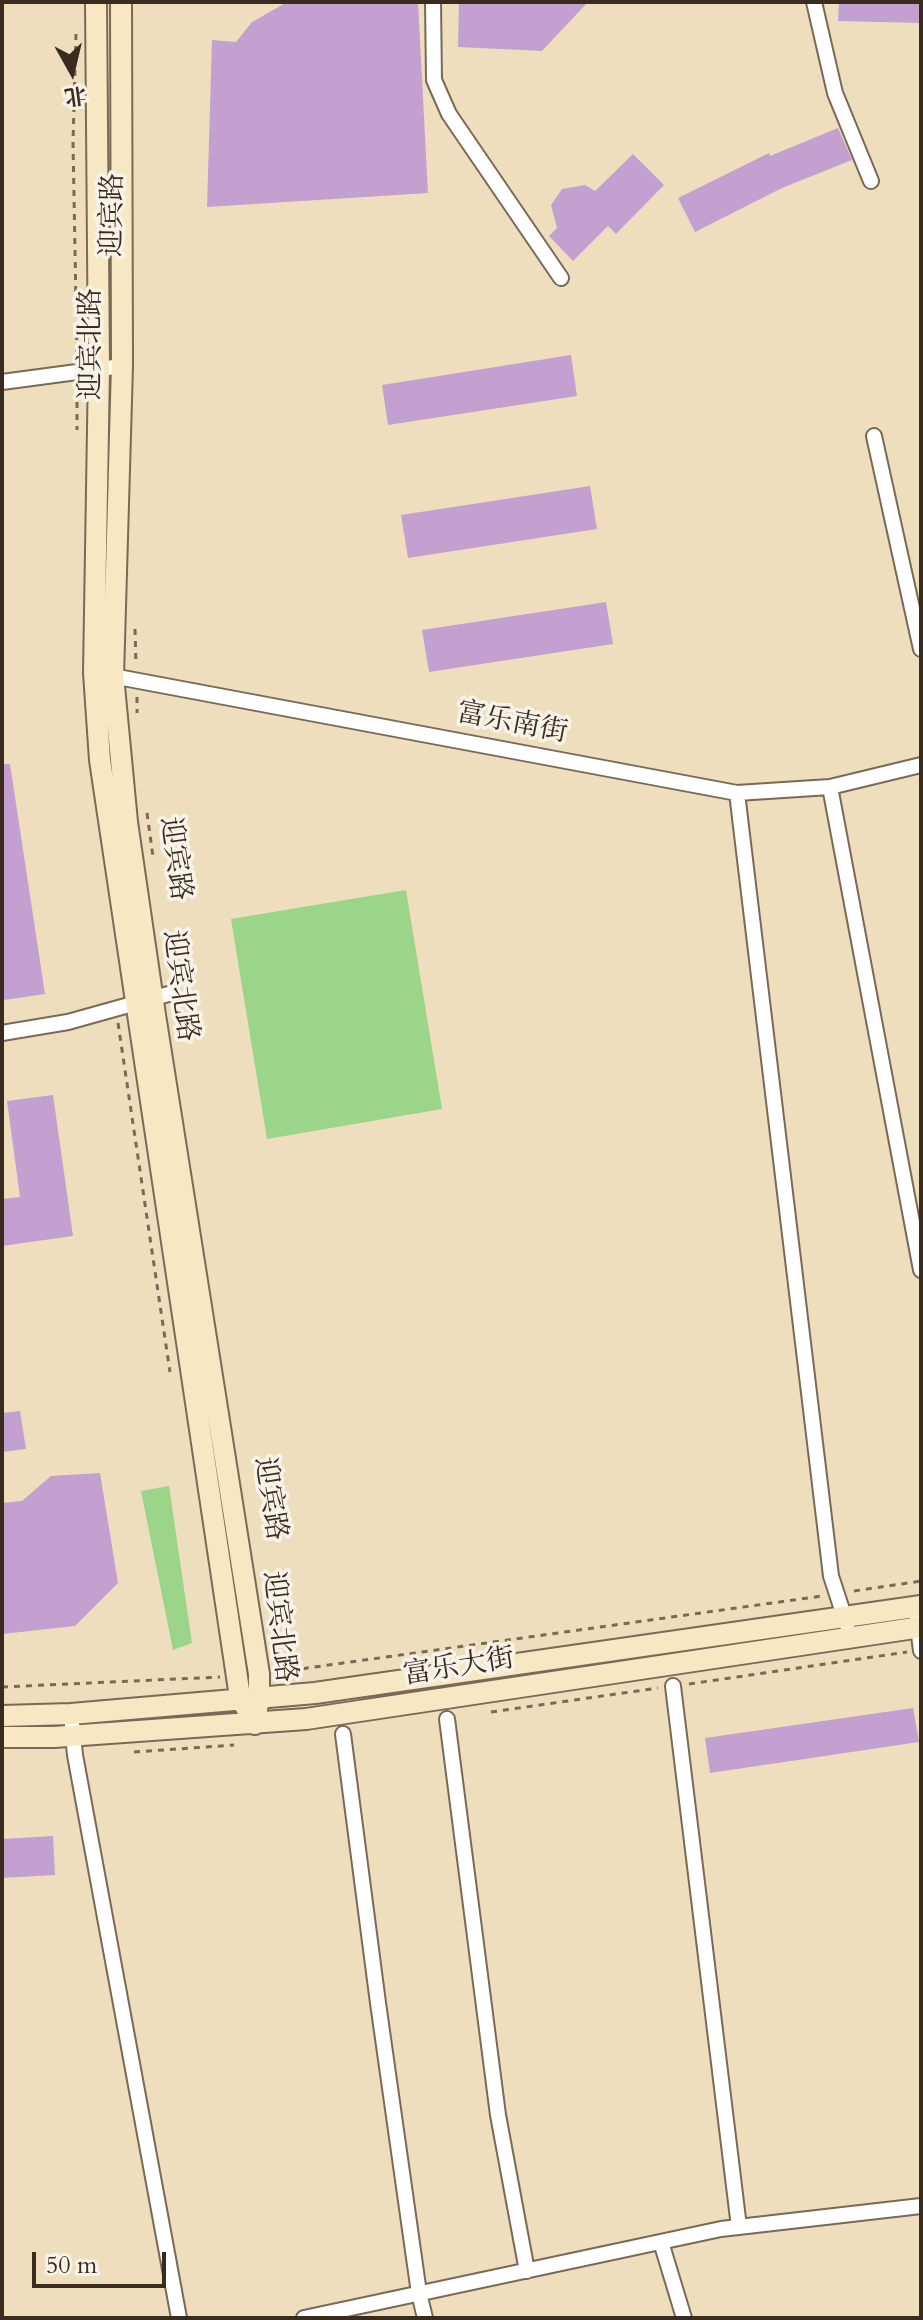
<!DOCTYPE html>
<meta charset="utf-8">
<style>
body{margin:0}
#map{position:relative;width:923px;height:2320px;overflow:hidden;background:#eedebd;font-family:Cardo,"Noto Serif SC",serif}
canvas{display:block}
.frame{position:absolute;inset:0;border:4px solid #3b2a1e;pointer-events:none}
.north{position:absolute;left:32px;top:32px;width:80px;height:80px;-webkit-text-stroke:6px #f7f3e8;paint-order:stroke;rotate:172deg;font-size:22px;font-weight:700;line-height:32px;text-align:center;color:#3b2a1e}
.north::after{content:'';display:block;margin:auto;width:28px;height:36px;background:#3b2a1e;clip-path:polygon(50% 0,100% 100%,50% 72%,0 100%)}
.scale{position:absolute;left:32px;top:2252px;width:134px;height:36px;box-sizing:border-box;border:4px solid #3b2a1e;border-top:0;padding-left:10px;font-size:24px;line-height:28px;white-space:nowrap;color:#3b2a1e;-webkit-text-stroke:6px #f7f3e8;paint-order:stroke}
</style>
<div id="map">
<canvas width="923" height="2320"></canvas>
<div class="frame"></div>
<div class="north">北</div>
<div class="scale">50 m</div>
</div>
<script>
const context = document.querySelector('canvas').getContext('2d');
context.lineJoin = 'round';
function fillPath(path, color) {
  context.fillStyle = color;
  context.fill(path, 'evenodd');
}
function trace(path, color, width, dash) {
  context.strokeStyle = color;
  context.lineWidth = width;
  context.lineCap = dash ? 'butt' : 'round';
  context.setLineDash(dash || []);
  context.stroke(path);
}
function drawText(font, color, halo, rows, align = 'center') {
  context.font = font + ' Cardo,"Noto Serif SC",serif';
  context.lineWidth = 7;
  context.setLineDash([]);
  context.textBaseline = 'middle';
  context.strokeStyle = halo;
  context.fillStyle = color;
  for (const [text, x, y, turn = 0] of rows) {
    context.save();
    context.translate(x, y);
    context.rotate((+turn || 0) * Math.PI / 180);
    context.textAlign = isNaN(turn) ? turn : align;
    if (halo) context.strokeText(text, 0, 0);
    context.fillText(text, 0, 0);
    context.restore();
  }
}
const green = new Path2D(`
 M 406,890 L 442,1109 L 267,1139 L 231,919 Z
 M 169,1486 L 192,1643 L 173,1650 L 141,1491 Z`);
const building = new Path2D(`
 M 287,2 L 418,2 L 428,193 L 207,207 L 212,40 L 236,42 L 252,22 Z
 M 459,2 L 588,2 L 542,51 L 458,47 Z
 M 839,2 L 921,2 L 921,23 L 838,21 Z
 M 838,128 L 852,160 L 782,188 L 695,232 L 678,198 L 769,153 L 770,156 Z
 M 633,154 L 664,185 L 616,234 L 608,226 L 573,261 L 549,236 L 557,228 L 551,205 L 562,189 L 585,185 L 595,191 Z
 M 571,355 L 577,396 L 388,425 L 382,385 Z
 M 590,486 L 597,529 L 408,558 L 401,515 Z
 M 606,602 L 613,644 L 429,672 L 422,630 Z
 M 2,764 L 10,764 L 45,994 L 4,1000 Z
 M 53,1095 L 73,1236 L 2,1246 L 2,1199 L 20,1197 L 7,1101 Z
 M 20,1411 L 26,1449 L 2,1452 L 2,1413 Z
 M 100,1473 L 118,1583 L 75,1626 L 2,1634 L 2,1503 L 22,1501 L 51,1476 Z
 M 913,1708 L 919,1742 L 710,1773 L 705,1738 Z
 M 53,1836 L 55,1875 L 2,1878 L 2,1839 Z`);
const path = new Path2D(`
 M 76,34 L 73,142 L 77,358
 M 77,390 L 77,430
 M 135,629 L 136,665
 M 137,697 L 137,713
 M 147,813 L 153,857
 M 118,1023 L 170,1372
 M 854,1591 L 921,1581
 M 279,1672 L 822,1596
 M 689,1684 L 907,1652
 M 2,1687 L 220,1677
 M 491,1712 L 658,1688
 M 134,1752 L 234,1745`);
const street = new Path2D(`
 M 433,2 L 434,80 L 449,114 L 561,278
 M 814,2 L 835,93 L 871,181
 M 2,382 L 122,366
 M 874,436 L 921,649
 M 107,675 L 737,793 L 830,787 L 921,765
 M 830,787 L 921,1270
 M 737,793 L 831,1576 L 847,1625
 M 2,1033 L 68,1022 L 172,993
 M 917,1619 L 921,1651
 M 673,1686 L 739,2227
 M 71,1714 L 75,1755 L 179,2318
 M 447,1719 L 498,2115 L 527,2271
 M 343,1734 L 378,2003 L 419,2293 L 425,2318
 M 661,2242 L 684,2318
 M 304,2318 L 721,2229 L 921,2206`);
const secondary = new Path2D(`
 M 96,2 L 99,368 L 94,673 L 100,760 L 240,1697 L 255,1724
 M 121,2 L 122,366 L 113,676 L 127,822 L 155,1015 L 259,1674 L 259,1696 L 255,1724
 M 2,1716 L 71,1714 L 315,1693 L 921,1606
 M 2,1737 L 54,1737 L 306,1719 L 921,1627`);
const streetNames = [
 ["迎宾路",114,215,-89],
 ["迎宾北路",93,344,-90],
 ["富乐南街",512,724,11],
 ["迎宾路",174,859,82],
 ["迎宾北路",179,986,82],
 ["迎宾路",269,1499,81],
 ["迎宾北路",278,1627,83],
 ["富乐大街",459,1668,-9]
];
fillPath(green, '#9ad589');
fillPath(building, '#c4a0d0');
trace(street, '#7a6956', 18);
trace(secondary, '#7a6956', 24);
trace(path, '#7a6956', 3, [6, 6]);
trace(street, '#fff', 14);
trace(secondary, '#f7e8c3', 20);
drawText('28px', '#3b2a1e', '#f7f3e8', streetNames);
</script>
